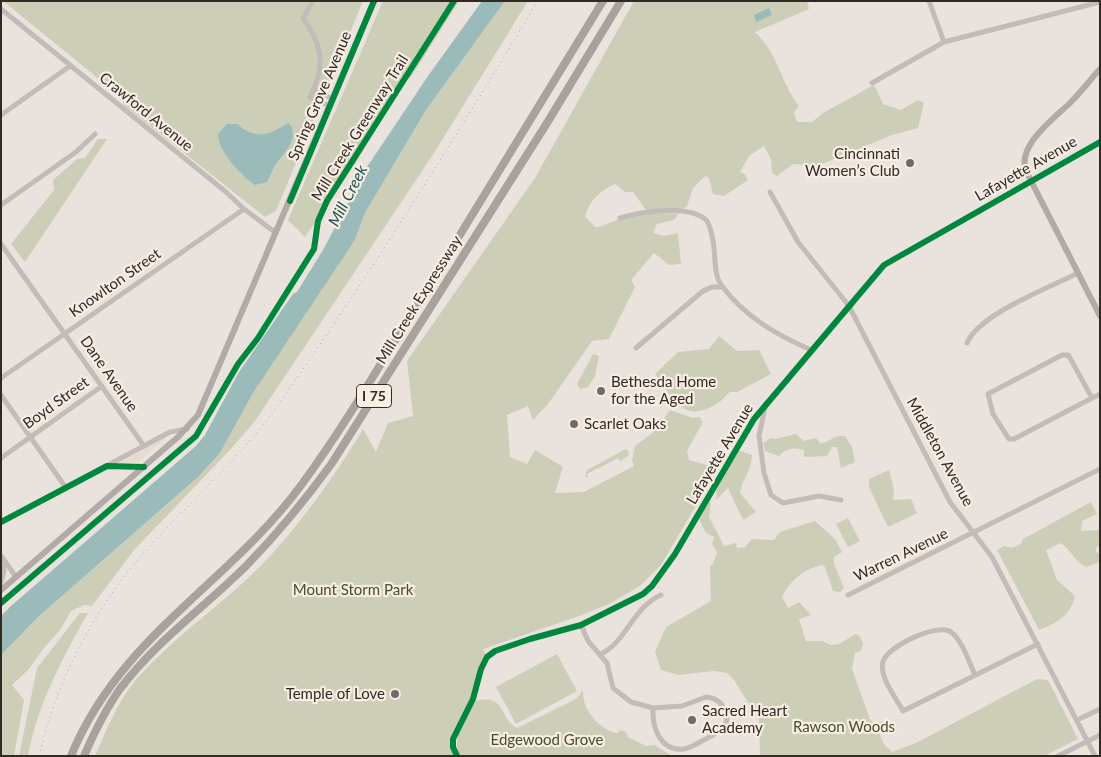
<!DOCTYPE html>
<meta charset="utf-8">
<style>
body{margin:0}
#map{position:relative;width:1101px;height:757px;overflow:hidden;background:#eae3dd;font-family:Lato,sans-serif}
canvas{display:block}
.frame{position:absolute;inset:0;border:2px solid #322925;pointer-events:none}
</style>
<div id="map">
<canvas width="1101" height="757"></canvas>
<div class="frame"></div>
</div>
<script>
const context = document.querySelector('canvas').getContext('2d');
context.lineJoin = 'round';
function fillPath(path, color) {
  context.fillStyle = color;
  context.fill(path, 'evenodd');
}
function trace(path, color, width, dash) {
  context.strokeStyle = color;
  context.lineWidth = width;
  context.lineCap = dash ? 'butt' : 'round';
  context.setLineDash(dash || []);
  context.stroke(path);
}
function drawText(font, color, halo, rows, align = 'center') {
  context.font = font + ' Lato,sans-serif';
  context.lineWidth = 4.5;
  context.setLineDash([]);
  context.textBaseline = 'middle';
  context.strokeStyle = halo;
  context.fillStyle = color;
  for (const [text, x, y, turn = 0] of rows) {
    context.save();
    context.translate(x, y);
    context.rotate((+turn || 0) * Math.PI / 180);
    context.textAlign = isNaN(turn) ? turn : align;
    if (halo) context.strokeText(text, 0, 0);
    context.fillText(text, 0, 0);
    context.restore();
  }
}
const green = new Path2D(`
 M 3,1 L 363,1 L 276,211 L 265,217 L 125,106 L 116,93 Z
 M 383,1 L 459,1 L 411,77 L 403,84 L 355,164 L 305,237 L 288,220 Z
 M 505,1 L 528,1 L 434,153 L 255,421 L 229,451 L 134,550 L 92,606 L 84,605 L 71,611 L 60,630 L 43,649 L 29,669 L 12,685 L 24,700 L 14,756 L 1,756 L 1,655 L 38,617 L 198,477 L 220,453 L 253,393 L 355,240 L 365,213 L 426,110 Z
 M 634,1 L 807,1 L 809,9 L 755,32 C 780,56 779,80 799,106 L 794,113 L 797,122 L 812,122 L 823,113 L 874,85 L 883,104 L 901,110 L 918,100 L 924,103 L 918,128 L 892,135 L 817,166 L 793,164 L 777,176 L 772,173 L 771,159 L 764,146 L 749,156 L 740,172 L 745,174 L 748,180 L 724,196 L 713,194 L 709,178 L 705,176 L 693,188 L 687,206 L 682,209 L 646,210 L 633,192 L 625,192 L 615,184 C 601,190 589,201 585,216 L 595,227 C 604,227 609,222 617,220 C 638,215 656,212 678,214 L 674,220 L 657,224 L 653,233 L 664,236 L 678,233 L 681,264 L 669,265 L 654,253 L 631,280 L 635,287 L 609,339 L 592,341 L 548,404 L 533,420 L 528,406 L 507,415 L 510,457 L 527,464 L 535,450 L 563,467 L 555,493 L 584,492 L 634,466 L 632,460 L 635,446 L 655,431 L 670,410 L 693,418 L 699,417 L 703,422 L 687,451 L 689,460 L 718,468 L 661,565 L 640,586 L 611,603 L 582,615 L 483,649 L 487,657 L 473,699 L 453,739 L 457,756 L 95,756 C 106,731 117,703 134,682 C 174,635 230,600 271,555 C 303,520 339,470 363,429 L 376,452 L 388,423 L 413,416 L 407,361 L 535,178 Z
 M 98,139 L 107,139 L 25,262 L 11,244 L 54,190 L 53,180 L 77,159 L 85,158 Z
 M 719,336 L 737,351 L 759,350 L 771,374 L 737,392 L 730,392 C 726,395 724,398 721,401 C 684,427 674,399 655,374 L 678,352 L 709,349 Z
 M 593,354 L 599,356 L 595,376 L 588,387 L 580,389 L 577,384 Z
 M 796,434 L 804,441 L 816,438 L 821,444 L 838,436 L 845,436 L 852,447 L 855,462 L 841,468 L 837,447 L 832,447 L 827,456 L 804,457 L 804,450 C 794,447 786,448 779,456 L 765,451 L 763,443 L 771,438 L 774,439 Z
 M 626,449 L 629,452 L 628,456 L 620,461 L 618,458 L 587,474 L 588,478 L 585,476 L 587,470 Z
 M 738,450 L 752,455 C 752,470 742,479 740,493 L 756,512 L 743,520 L 728,488 L 716,500 L 717,489 Z
 M 889,470 L 894,490 L 893,500 L 911,499 L 917,513 L 888,527 L 869,487 L 869,479 Z
 M 711,502 L 709,517 L 724,546 L 736,543 L 737,548 L 745,547 L 752,539 L 774,540 L 780,532 L 815,521 L 835,539 L 842,552 L 834,557 L 834,564 L 844,588 L 840,592 L 833,591 L 825,567 L 822,565 C 803,570 791,579 782,597 L 788,608 L 799,602 L 811,615 L 799,619 L 806,641 L 822,641 L 831,645 L 839,644 L 856,634 L 860,636 L 863,644 L 861,651 L 855,653 L 852,669 L 870,719 L 874,723 L 889,721 L 889,730 L 879,733 L 884,744 L 892,752 L 916,743 L 1037,679 L 1048,680 L 1078,739 L 1044,756 L 760,756 L 759,720 L 734,680 L 727,673 L 714,671 L 678,675 L 661,670 L 655,652 L 666,627 L 711,601 L 710,566 L 713,564 L 717,552 L 712,544 L 714,537 L 706,533 L 699,519 L 707,503 Z
 M 1091,502 L 1097,514 L 1082,521 L 1081,531 L 1100,530 L 1100,546 L 1096,548 L 1096,552 L 1100,554 L 1100,562 L 1086,567 C 1074,561 1072,551 1061,543 L 1046,550 L 1057,580 L 1075,596 C 1071,615 1057,623 1039,630 L 997,550 L 1004,546 L 1012,548 L 1021,544 L 1023,539 Z
 M 848,518 L 860,541 L 848,547 L 836,524 Z
 M 80,613 L 88,613 C 63,657 37,705 28,756 L 19,756 L 37,668 Z
 M 557,654 L 577,691 L 516,724 L 496,687 Z
 M 581,691 L 583,691 C 582,710 600,730 617,733 L 620,730 L 626,732 L 628,737 L 646,746 L 655,745 L 670,755 L 676,756 L 460,756 C 451,741 465,712 476,701 C 506,693 499,719 517,728 L 576,699 L 580,695 Z`);
const plaza = new Path2D(`
 M 169,435 L 138,462 L 119,463 L 142,451 L 146,446 Z`);
const water = new Path2D(`
 M 482,1 L 505,1 L 426,110 L 365,213 L 355,240 L 253,393 L 220,453 L 198,477 L 38,617 L 1,655 L 1,616 L 11,606 L 196,446 L 205,435 L 239,372 L 293,294 L 297,292 L 323,250 L 367,167 L 428,76 Z
 M 769,8 L 772,15 L 756,22 L 754,15 Z
 M 288,123 L 292,127 L 293,137 L 289,147 L 275,165 L 267,182 L 255,185 C 240,174 219,153 218,134 L 227,124 L 237,124 C 256,140 268,136 288,123 Z`);
const minor = new Path2D(`
 M 313,1 L 303,18 C 323,47 326,65 310,97 L 330,106
 M 929,1 L 944,42
 M 1,9 L 226,192 L 244,209 L 276,233
 M 872,83 L 944,42 L 1100,2
 M 313,89 L 333,99
 M 1,115 L 70,66
 M 770,192 L 798,242 L 849,306 L 950,502 L 992,557 L 1095,756
 M 1,205 L 76,152 L 95,134
 M 620,218 C 640,212 689,204 706,220 C 710,224 712,235 713,241 C 716,255 713,275 722,286 C 745,317 777,335 811,350
 M 1,244 L 144,446
 M 967,343 C 979,314 1049,288 1078,273
 M 636,348 L 703,291 L 712,287 L 722,287
 M 1062,355 L 1068,355 L 1070,358 L 1092,398 L 1014,439 L 1009,439 L 993,414 L 988,394 Z
 M 1,378 L 244,209
 M 1,395 L 66,488
 M 1092,398 L 1100,394
 M 766,403 L 759,436 L 764,473 L 771,495 L 783,503 L 819,496 L 841,500
 M 1,458 L 102,386
 M 107,466 L 144,467
 M 1,522 L 170,432 L 187,429
 M 1,556 L 4,571 L 1,582
 M 2,557 L 16,577
 M 848,595 L 1100,469
 M 581,625 L 588,641 L 607,663 L 613,688 L 631,702 L 653,708
 M 601,654 C 627,641 633,607 661,595
 M 975,675 C 969,662 962,640 951,632 C 938,622 886,647 883,662 C 879,677 896,698 903,711 L 1038,644
 M 706,697 C 719,698 725,706 727,718 C 725,730 716,733 706,739 C 699,742 691,748 684,749 C 660,752 652,727 653,708 L 682,706 Z
 M 1077,720 L 1100,709
 M 457,756 L 453,747 L 453,739 L 473,699 L 481,669 L 487,657 L 495,651 L 530,639 L 581,625 L 643,594 L 652,586 L 675,554 L 754,419 L 884,265 L 1100,142
 M 1058,756 L 1100,735`);
const major = new Path2D(`
 M 1100,69 C 1090,80 1081,92 1071,102 C 1055,118 1014,147 1027,173 L 1100,316
 M 1,590 L 178,437 L 198,415 L 374,1`);
const highway = new Path2D(`
 M 71,756 C 120,636 229,584 302,484 C 347,423 385,356 425,292 C 484,195 543,98 603,1
 M 84,756 C 94,733 105,710 120,689 C 156,641 205,607 247,565 C 278,533 306,499 332,463 L 547,123 L 621,1`);
const rail = new Path2D(`
 M 39,756 C 55,686 90,616 137,561 C 182,507 237,463 278,405 C 370,275 455,138 538,1`);
const cycleway = new Path2D(`
 M 290,201 L 374,1
 M 1,522 L 107,466 L 144,467
 M 1,603 L 196,436 L 238,364 L 258,338 L 314,249 L 318,221 L 327,201 L 454,1
 M 457,756 L 453,747 L 453,739 L 473,699 L 481,669 L 487,657 L 495,651 L 530,639 L 581,625 L 643,594 L 652,586 L 675,554 L 754,419 L 884,265 L 1100,142`);
const markers = [
 [910,163,5,"#726a65"],
 [601,391,5,"#726a65"],
 [574,424,5,"#726a65"],
 [395,694,5,"#726a65"],
 [692,720,5,"#726a65"]
];
const shields = [
 [374,396,35]
];
const shieldNames = [
 ["I 75",374,396]
];
const streetNames = [
 ["Spring Grove Avenue",320,96,-67],
 ["Crawford Avenue",146,112,39],
 ["Mill Creek Greenway Trail",360,128,-58],
 ["Lafayette Avenue",1026,169,-30],
 ["Knowlton Street",115,283,-35],
 ["Mill Creek Expressway",419,300,-58],
 ["Dane Avenue",109,374,55],
 ["Boyd Street",56,403,-36],
 ["Middleton Avenue",940,452,61],
 ["Lafayette Avenue",720,454,-59],
 ["Warren Avenue",901,555,-26]
];
const poiNames = [
 ["Cincinnati",900,154,"right"],
 ["Women’s Club",900,171,"right"],
 ["Bethesda Home",611,382],
 ["for the Aged",611,399],
 ["Scarlet Oaks",584,424],
 ["Temple of Love",385,694,"right"],
 ["Sacred Heart",702,711],
 ["Academy",702,728]
];
const parkNames = [
 ["Mount Storm Park",353,590],
 ["Rawson Woods",844,727],
 ["Edgewood Grove",547,740]
];
const waterNames = [
 ["Mill Creek",348,196,-63]
];
fillPath(green, '#ccceb8');
fillPath(plaza, '#e8dacc');
fillPath(water, '#9abbb9');
trace(minor, '#c2bbb7', 5);
trace(major, '#b1aaa6', 6);
trace(highway, '#a9a29c', 8);
trace(rail, '#aaa4a1', 1, [1, 4]);
trace(cycleway, '#00873e', 6);
for (const [x, y, r, color] of markers) {
  const dot = new Path2D();
  dot.arc(x, y, r, 0, 2 * Math.PI);
  context.fillStyle = color;
  context.fill(dot);
  trace(dot, '#f7ede3', 2);
}
for (const [x, y, w] of shields) {
  const box = new Path2D();
  box.roundRect(x - w / 2, y - 11.5, w, 23, 4);
  context.fillStyle = '#f7ede3';
  context.fill(box);
  trace(box, '#322925', 1);
}
drawText('bold 14px', '#322925', null, shieldNames);
drawText('15px', '#322925', '#f7ede3', streetNames);
drawText('15px', '#322925', '#f7ede3', poiNames, 'left');
drawText('15px', '#444f2b', '#f7ede3', parkNames);
drawText('italic 16px', '#1e5051', '#f7ede3', waterNames);
</script>
